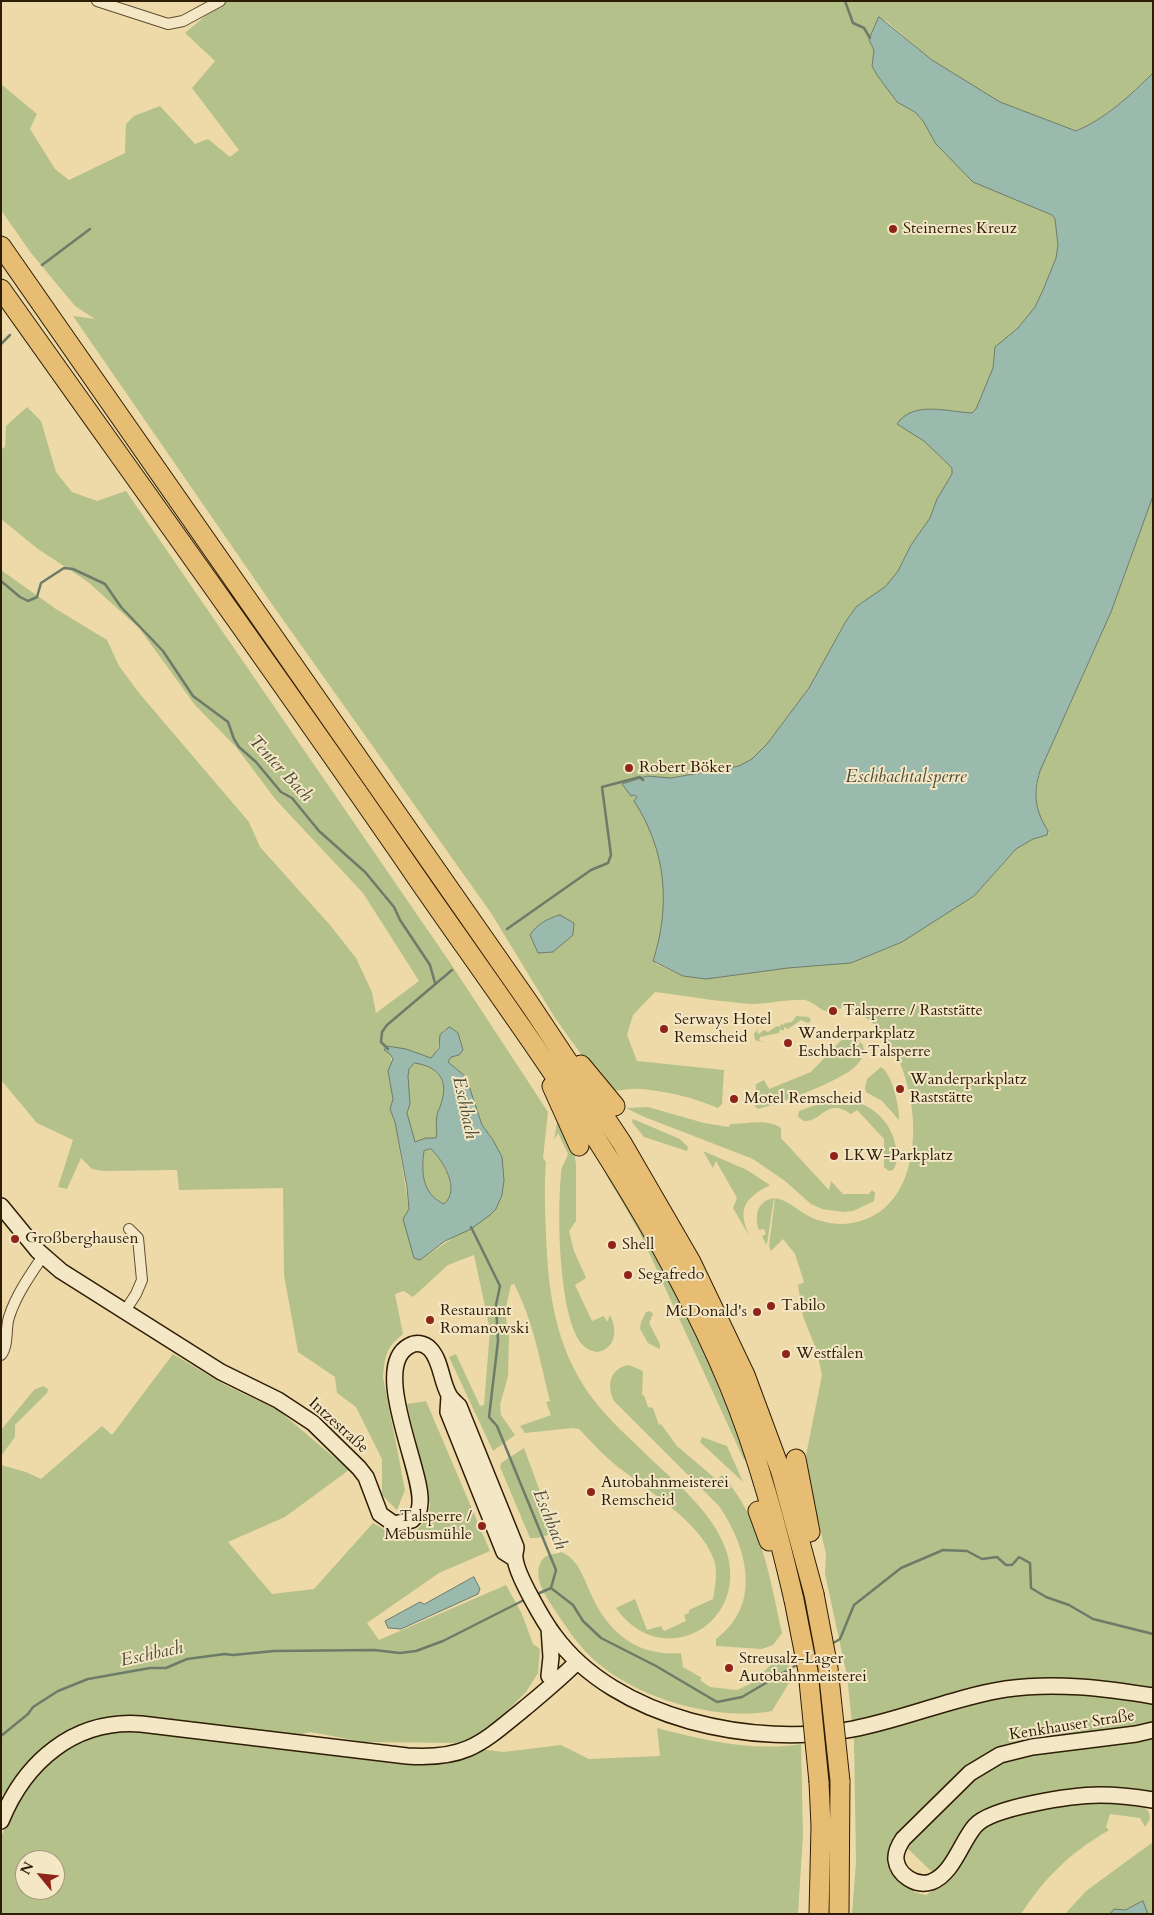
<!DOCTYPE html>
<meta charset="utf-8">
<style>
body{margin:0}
#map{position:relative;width:1154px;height:1915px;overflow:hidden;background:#eedaa8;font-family:Cardo,serif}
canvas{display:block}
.frame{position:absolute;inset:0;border:2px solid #2e1d05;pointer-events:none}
.north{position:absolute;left:15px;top:1850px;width:50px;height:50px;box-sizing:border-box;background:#f4e7c6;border:1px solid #a59679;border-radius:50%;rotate:298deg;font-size:14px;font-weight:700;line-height:20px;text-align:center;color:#2e1d05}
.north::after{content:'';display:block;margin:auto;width:18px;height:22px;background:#8f2418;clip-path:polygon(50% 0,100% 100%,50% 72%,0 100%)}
</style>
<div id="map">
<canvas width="1154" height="1915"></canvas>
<div class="frame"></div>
<div class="north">N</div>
</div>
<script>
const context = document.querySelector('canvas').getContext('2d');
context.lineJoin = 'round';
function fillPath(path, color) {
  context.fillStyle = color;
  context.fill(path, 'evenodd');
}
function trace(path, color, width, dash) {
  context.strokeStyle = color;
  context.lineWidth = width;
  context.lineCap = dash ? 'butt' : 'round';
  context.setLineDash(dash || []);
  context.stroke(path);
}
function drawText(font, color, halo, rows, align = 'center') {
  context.font = font + ' Cardo,serif';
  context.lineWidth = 4;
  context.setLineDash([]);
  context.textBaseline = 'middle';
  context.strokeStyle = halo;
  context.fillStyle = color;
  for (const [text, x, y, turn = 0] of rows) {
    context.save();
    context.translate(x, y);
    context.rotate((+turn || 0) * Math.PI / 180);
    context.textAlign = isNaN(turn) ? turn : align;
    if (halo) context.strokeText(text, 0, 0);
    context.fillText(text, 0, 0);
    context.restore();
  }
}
const green = new Path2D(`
 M 223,1 L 1153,1 L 1153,73 C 1131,95 1105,119 1076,131 L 1000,102 L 932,60 L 886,21 L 879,18 L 869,40 L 874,50 L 872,66 L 877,75 L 897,102 L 915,112 L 923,121 L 936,144 L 973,181 L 1052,215 L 1055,219 L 1058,244 L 1056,258 L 1043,290 L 1035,307 L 1018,328 L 995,347 L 993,368 L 976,409 L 972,413 C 948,412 913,400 898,424 L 924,441 L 948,464 L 952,468 L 952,474 L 937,499 L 930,518 L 911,545 L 899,571 L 885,587 L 857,606 L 846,621 L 809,688 L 767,744 L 752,759 L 739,766 L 671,778 L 647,776 L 622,784 L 631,796 L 634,795 L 637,797 L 635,801 C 666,851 671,905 653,960 L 656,964 L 683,976 L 706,979 L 787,968 L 851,963 L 902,942 L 974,896 L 1016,849 L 1033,839 L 1049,834 L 1039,816 L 1035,798 L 1040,771 L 1111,612 L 1153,496 L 1153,1795 C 1135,1791 1118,1788 1100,1790 C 1075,1792 996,1803 978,1817 C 959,1832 954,1862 933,1873 L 898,1839 C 884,1859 894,1877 913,1888 L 914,1892 L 926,1895 C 950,1881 958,1854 976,1833 C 994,1811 1063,1801 1092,1800 C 1109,1800 1128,1806 1145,1808 L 1149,1812 L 1150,1819 L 1145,1827 L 1140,1818 L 1110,1814 L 1106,1827 L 1109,1830 C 1069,1854 1047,1875 1021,1914 L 852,1914 L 856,1862 L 854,1742 L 847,1676 L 825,1574 L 826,1554 L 815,1507 L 806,1455 L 822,1375 L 817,1352 L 803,1316 L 798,1285 L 804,1282 L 795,1254 L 783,1239 L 771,1251 L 769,1246 L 775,1198 C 787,1200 795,1208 805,1214 C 818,1222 837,1226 852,1223 C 939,1209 924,1055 865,1017 C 860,1013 850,1009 844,1008 C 838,1008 831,1012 825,1011 C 818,1008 812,1001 805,1000 C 788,999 770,1004 752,1004 C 720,1002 687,996 655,992 L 633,1015 L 627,1035 L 637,1061 L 724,1070 L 722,1104 L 718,1108 C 694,1098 667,1091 641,1089 C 629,1088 617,1093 606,1089 L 555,1018 L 491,913 L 269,600 L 73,316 L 95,319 L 75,306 L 31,253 L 1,210 L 1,84 L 37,114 L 30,129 L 55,169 L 69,180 L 125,153 L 126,124 L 134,116 L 160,106 L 195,144 L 208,139 L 230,157 L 239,150 L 192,88 L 215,61 L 185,33 ZM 560,915 L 574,923 L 573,935 L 553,952 L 538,953 L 530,935 C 536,925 548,918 560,915 Z
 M 27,407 L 41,421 L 56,472 L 72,492 L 97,501 L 126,491 L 451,964 L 548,1112 L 543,1158 L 546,1162 C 544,1185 545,1209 546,1233 C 548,1291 555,1346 590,1395 C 607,1419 631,1439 652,1460 C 680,1486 715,1515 727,1553 C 748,1626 661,1672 616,1608 L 635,1599 L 647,1630 L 661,1626 L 664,1631 L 686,1621 L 684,1615 L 689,1613 L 689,1610 L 713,1599 C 715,1586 718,1573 714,1560 C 700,1520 643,1488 612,1462 C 600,1452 590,1440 579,1429 L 573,1428 L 525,1433 L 520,1426 L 551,1415 L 546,1402 L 550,1401 C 540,1361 533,1320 514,1284 L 511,1285 L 505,1312 L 509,1337 L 508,1376 L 500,1405 L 501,1415 L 515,1435 L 493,1451 L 449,1357 L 456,1354 L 480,1406 L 484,1405 L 490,1330 L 474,1255 L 448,1265 L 413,1297 L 404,1291 L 395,1294 L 403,1334 C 386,1348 385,1355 383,1377 L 405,1490 L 397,1510 L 382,1495 L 382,1459 L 356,1407 L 337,1393 L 335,1377 L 298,1352 L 284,1275 L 283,1188 L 179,1190 L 177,1170 L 104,1171 L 92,1169 L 81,1158 L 67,1189 L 58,1187 L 73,1140 L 37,1123 L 1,1080 L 1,570 L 56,609 L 107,640 L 119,666 L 139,693 L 249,822 L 260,847 L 330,925 L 356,958 L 372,992 L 376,1013 L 419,981 L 363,893 L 276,800 L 236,747 L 195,705 L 139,628 L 88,582 L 38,549 L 1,519 L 1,449 L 5,447 L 6,426 ZM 446,1029 L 456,1055 L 451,1057 L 448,1062 L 466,1077 L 482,1125 L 493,1140 L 504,1180 L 502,1195 L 496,1209 L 420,1260 L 404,1219 L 409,1209 L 395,1122 L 390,1109 L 393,1099 L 388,1071 L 392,1063 L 390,1054 L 406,1049 L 431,1058 C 441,1049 437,1037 446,1029 Z
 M 796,1016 L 809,1017 L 811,1021 L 808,1023 L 801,1020 L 788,1029 L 785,1027 L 783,1031 L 780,1029 L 779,1033 L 760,1037 L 759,1040 L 765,1043 L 755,1040 L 754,1034 L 759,1027 L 757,1032 L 759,1034 L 764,1030 L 768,1032 L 777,1026 L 780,1027 L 781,1024 L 784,1025 L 785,1023 L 792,1022 Z
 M 846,1035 L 854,1035 L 863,1045 C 865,1054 862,1060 856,1066 C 841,1081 779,1104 758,1109 L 755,1106 L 756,1084 L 764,1080 L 769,1089 L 811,1072 Z
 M 415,1063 C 439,1068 449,1080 441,1105 C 440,1108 437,1112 437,1115 C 435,1123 438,1130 436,1139 L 426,1138 L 415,1143 L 407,1113 L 410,1104 L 408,1076 L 409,1069 Z
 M 881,1067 C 892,1073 900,1108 899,1120 L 882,1101 L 866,1092 L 865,1088 L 867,1079 Z
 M 830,1100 C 862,1096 890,1115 896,1147 C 897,1155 898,1163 893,1170 L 889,1171 L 884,1167 L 884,1139 L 857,1110 L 851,1114 C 826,1097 824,1121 804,1121 L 798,1117 L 799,1111 Z
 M 648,1107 L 704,1123 L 729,1127 L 730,1124 C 745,1124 768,1118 781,1128 L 781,1138 L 829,1190 L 831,1181 L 843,1194 L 869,1194 L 872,1190 L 875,1193 L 874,1201 L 853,1211 L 843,1212 L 822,1209 L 811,1204 L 785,1181 L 753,1159 L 642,1116 L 626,1108 Z
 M 558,1117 L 573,1145 L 576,1164 L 576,1221 L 569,1231 L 574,1251 L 586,1278 L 575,1285 L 592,1321 L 604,1316 L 607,1322 L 610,1315 C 618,1330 616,1349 597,1352 C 587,1351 579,1343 575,1333 C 559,1297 557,1214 561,1174 C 561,1166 565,1163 568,1154 L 558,1133 L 554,1140 Z
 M 633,1119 L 680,1139 L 688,1147 L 687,1151 L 644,1137 L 632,1122 Z
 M 432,1149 C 442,1161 461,1190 444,1204 C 422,1194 421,1173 424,1151 Z
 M 703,1151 L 747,1170 L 770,1185 C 744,1199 736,1209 751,1239 L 733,1208 L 737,1198 L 716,1161 L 713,1168 Z
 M 605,1173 C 618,1185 628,1209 637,1224 C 681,1299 718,1377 746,1459 L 744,1460 L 639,1231 Z
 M 774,1198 L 767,1244 L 766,1244 L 762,1236 L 766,1234 L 764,1229 L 759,1230 C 754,1216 757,1201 774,1198 Z
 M 650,1311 L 653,1314 L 649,1323 L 660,1344 L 660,1349 L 648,1343 L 640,1329 L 641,1322 L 646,1312 Z
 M 173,1354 L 225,1385 L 278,1410 L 349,1470 L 285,1517 L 228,1542 L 272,1594 L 314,1589 L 373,1523 L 391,1533 L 403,1533 L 416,1531 L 424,1522 L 429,1513 L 430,1504 L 407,1404 L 426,1401 L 490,1551 L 439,1573 L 367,1623 L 379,1640 L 506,1585 L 522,1614 L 533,1644 L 540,1649 L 538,1673 L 526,1692 L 483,1735 L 465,1743 L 364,1742 L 310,1732 L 291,1737 L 85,1725 C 62,1734 41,1746 25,1765 C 16,1775 10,1787 1,1796 L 1,1465 L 26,1472 L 41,1479 L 102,1426 L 112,1435 Z
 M 629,1365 L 643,1371 L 642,1396 L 644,1395 L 648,1407 L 653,1408 L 659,1425 L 661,1424 L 677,1446 L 717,1480 L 722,1475 C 761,1518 770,1578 782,1633 L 773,1645 L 762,1649 L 716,1646 L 716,1639 C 763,1604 747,1547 719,1506 L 614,1401 C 606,1385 610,1368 629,1365 Z
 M 43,1386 L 48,1389 L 47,1393 L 15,1425 L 15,1437 L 1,1456 L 1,1430 L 34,1390 Z
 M 702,1437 L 727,1446 L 743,1482 L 700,1442 Z
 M 524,1448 L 552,1524 L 555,1525 L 558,1532 L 537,1538 L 530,1538 L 500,1467 L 501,1463 Z
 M 561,1552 C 578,1558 584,1579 591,1594 C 608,1633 638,1657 681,1653 L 683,1667 L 702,1678 L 700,1680 L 710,1687 L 737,1690 L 750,1684 L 772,1664 L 789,1661 L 789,1683 L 772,1711 C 714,1722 630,1697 588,1654 C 574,1640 563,1622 552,1606 C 544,1593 532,1575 542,1560 C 547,1553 555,1555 561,1552 Z
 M 118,1728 L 398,1759 L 480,1749 L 503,1752 L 561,1745 L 589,1759 L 660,1756 L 657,1728 C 703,1740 753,1752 801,1744 L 803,1835 L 798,1914 L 1,1914 L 1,1837 L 23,1791 L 47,1761 L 84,1737 ZM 25,1860 L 55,1860 L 55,1890 L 25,1890 Z
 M 1153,1842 L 1153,1914 L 1065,1914 L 1086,1891 Z`);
const water = new Path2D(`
 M 879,17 L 932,60 L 1000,102 L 1076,131 C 1105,119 1131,95 1153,73 L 1153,496 L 1111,612 L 1040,771 C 1033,795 1035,810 1048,831 L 1047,835 L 1033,839 L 1016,849 L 974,896 L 902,942 L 851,963 L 788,968 L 706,979 L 683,976 L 653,961 C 671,905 666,850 634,801 L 637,797 L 634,795 L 631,796 L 622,784 L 647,776 L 671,778 L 739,766 L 752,759 L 767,744 L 809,688 L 846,621 L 857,606 L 885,587 L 898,571 L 911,545 L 930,518 L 937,499 L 952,474 L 952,468 L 948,464 L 924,441 L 897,424 C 913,400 948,412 972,413 L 976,409 L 993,368 L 995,347 L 1018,328 L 1035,307 L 1043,290 L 1056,258 L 1058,245 L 1055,219 L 1052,215 L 973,182 L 936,144 L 923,121 L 915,112 L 897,102 L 877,75 L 872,66 L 874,50 L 869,40 Z
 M 560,915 L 574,923 L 573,935 L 553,952 L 538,953 L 530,935 C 536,925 548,918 560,915 Z
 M 450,1027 L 458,1033 L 463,1050 L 459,1055 L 451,1057 L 448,1062 L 466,1077 L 482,1125 L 493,1140 L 502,1157 L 504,1180 L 502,1195 L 496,1209 L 490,1215 L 471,1229 L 445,1241 L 420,1260 L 414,1258 L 403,1219 L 409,1209 L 407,1187 L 395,1122 L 390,1109 L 393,1099 L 388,1071 L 393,1059 L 390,1054 L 384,1050 L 387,1046 L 406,1049 L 431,1058 L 439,1048 L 440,1035 ZM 415,1063 C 439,1067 449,1080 441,1104 C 440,1108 437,1112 437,1115 C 435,1123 438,1130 436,1138 L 426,1138 L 415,1142 L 407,1113 L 410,1104 L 408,1076 L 409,1069 ZM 431,1149 C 443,1160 461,1190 444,1204 C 422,1194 421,1172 424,1151 Z
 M 474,1577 L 480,1589 L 478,1594 L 401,1629 L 388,1628 L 385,1621 L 420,1602 L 424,1604 Z
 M 1143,1901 L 1148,1914 L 1110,1914 L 1114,1909 L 1125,1910 Z`);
const stream = new Path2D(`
 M 845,1 L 853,23 L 864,28 L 870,38
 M 42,265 L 90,229
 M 1,344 L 10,335
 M 1,581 L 20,597 L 28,601 L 37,597 L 41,583 L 64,568 L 73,569 L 105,584 L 121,607 L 163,651 L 193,696 L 228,722 L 234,739 L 239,747 L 256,762 L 281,792 L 292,798 L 319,831 L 365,872 L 394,907 L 400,920 L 430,965 L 435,983
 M 507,929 L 591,870 L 608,863 L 611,855 L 602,787 L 640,777 L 643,780
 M 388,1049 L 381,1042 L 382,1032 L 387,1025 L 452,970
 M 471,1227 L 500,1286 L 496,1305 L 498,1341 L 489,1417 L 497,1426 L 556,1570 L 551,1588 L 535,1595
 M 551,1588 L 573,1605 L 583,1621 L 601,1638 L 656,1666 L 717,1702 L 742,1697 L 800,1663
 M 830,1645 L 840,1639 L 854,1605 L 901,1568 L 943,1550 L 967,1551 L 982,1559 L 997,1557 L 1006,1565 L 1012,1565 L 1019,1557 L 1030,1563 L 1031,1588 L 1046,1597 L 1069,1605 L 1093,1619 L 1153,1634
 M 1,1736 L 28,1714 L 33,1707 L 58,1691 L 88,1679 L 150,1668 L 166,1668 L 187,1659 L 225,1654 L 233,1655 L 274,1651 L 374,1650 L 400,1653 L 416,1651 L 443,1641 L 526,1599`);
const street = new Path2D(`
 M 97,1 L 168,24 L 183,21 L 220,1
 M 125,1311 L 136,1294 L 142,1280 L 138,1238 L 129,1229
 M 1,1355 C 9,1345 5,1329 9,1317 C 16,1295 30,1275 43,1256`);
const secondary = new Path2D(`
 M 1,1206 L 38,1251 L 61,1271 L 221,1372 L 278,1400 L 313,1423 L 359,1468 L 366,1477 L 380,1514 L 394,1524 L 412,1520 C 417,1516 420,1510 420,1503 C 423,1470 370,1367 409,1346 C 416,1342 424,1343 430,1349 C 441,1360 441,1381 449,1395 C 451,1399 456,1403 459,1406 L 516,1547 C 516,1551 514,1555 515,1558 C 516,1574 544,1622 554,1635 C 616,1720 755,1748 853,1729 C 905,1719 954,1697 1006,1689 C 1055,1682 1104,1688 1153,1696
 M 449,1396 L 448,1412 L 504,1552 L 515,1559
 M 549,1628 L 551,1657 L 549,1676
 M 1153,1730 L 1136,1734 L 1032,1747 L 1000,1755 L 970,1773 L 903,1839 C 899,1845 895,1852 896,1860 C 898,1875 916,1887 931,1882 C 953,1874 961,1842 975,1826 C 991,1807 1074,1795 1100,1795 C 1117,1795 1135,1797 1153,1800
 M 1,1821 C 25,1762 74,1719 141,1724 L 407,1756 C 467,1760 482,1743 525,1708 C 543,1693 560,1679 577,1662`);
const highway = new Path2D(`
 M 1,246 L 531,1006 L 622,1143 L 691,1262 L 745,1375 L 781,1472 L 814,1594
 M 1,289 C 140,485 281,680 417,878 C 530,1041 652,1201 729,1385 C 758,1455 777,1527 794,1600
 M 581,1065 L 615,1106
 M 552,1086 L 579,1146
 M 796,1459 L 810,1532
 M 758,1511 L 769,1541
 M 819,1914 L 821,1826 L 819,1782
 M 839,1914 L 840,1781`);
const highwayBridge = new Path2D(`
 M 814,1594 L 828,1668 L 840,1781
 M 794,1600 L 808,1671 L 819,1782`);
const markers = [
 [893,229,5,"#8f2418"],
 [629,768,5,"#8f2418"],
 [833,1011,5,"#8f2418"],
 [664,1029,5,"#8f2418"],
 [788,1043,5,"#8f2418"],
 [900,1089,5,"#8f2418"],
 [734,1099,5,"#8f2418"],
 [834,1156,5,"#8f2418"],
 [15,1239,5,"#8f2418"],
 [612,1245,5,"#8f2418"],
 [628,1275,5,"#8f2418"],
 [771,1306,5,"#8f2418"],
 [757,1312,5,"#8f2418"],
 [430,1320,5,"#8f2418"],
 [786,1354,5,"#8f2418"],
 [591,1492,5,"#8f2418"],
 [482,1526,5,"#8f2418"],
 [729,1668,5,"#8f2418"]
];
const poiNames = [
 ["Steinernes Kreuz",903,229],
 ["Robert Böker",639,768],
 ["Talsperre / Raststätte",843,1011],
 ["Serways Hotel",674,1020],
 ["Remscheid",674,1038],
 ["Wanderparkplatz",798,1034],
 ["Eschbach-Talsperre",798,1052],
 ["Wanderparkplatz",910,1080],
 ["Raststätte",910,1098],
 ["Motel Remscheid",744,1099],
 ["LKW-Parkplatz",844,1156],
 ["Großberghausen",25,1239],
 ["Shell",622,1245],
 ["Segafredo",638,1275],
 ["Tabilo",781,1306],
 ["Restaurant",440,1311],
 ["Romanowski",440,1329],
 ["McDonald's",747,1312,"right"],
 ["Westfalen",796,1354],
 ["Autobahnmeisterei",601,1483],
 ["Remscheid",601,1501],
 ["Talsperre /",472,1517,"right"],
 ["Mebusmühle",472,1535,"right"],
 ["Streusalz-Lager",739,1659],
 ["Autobahnmeisterei",739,1677]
];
const streetNames = [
 ["Intzestraße",338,1426,42],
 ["Kenkhauser Straße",1072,1726,-9]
];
const waterNames = [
 ["Tenter Bach",280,769,47],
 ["Eschbachtalsperre",906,778],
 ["Eschbach",464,1108,78],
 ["Eschbach",549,1520,68],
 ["Eschbach",152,1655,-12]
];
fillPath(green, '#b4c18b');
fillPath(water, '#99baac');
trace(water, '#6e7b69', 1);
trace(stream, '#6e7b69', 2.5);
trace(street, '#5e4c2e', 12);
trace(secondary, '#2e1d05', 18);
trace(highway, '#2e1d05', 21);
trace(street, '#f4e7c6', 10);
trace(secondary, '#f4e7c6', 15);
trace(highway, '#e7bd74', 19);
trace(highwayBridge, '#2e1d05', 21, []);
trace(highwayBridge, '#e7bd74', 19);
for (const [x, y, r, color] of markers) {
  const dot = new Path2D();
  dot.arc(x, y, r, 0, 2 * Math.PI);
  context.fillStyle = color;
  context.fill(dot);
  trace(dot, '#f4e7c6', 2);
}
drawText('16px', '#2e1d05', '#f4e7c6', poiNames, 'left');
drawText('16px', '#2e1d05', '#f4e7c6', streetNames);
drawText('italic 18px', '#4e4c37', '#f4e7c6', waterNames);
</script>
